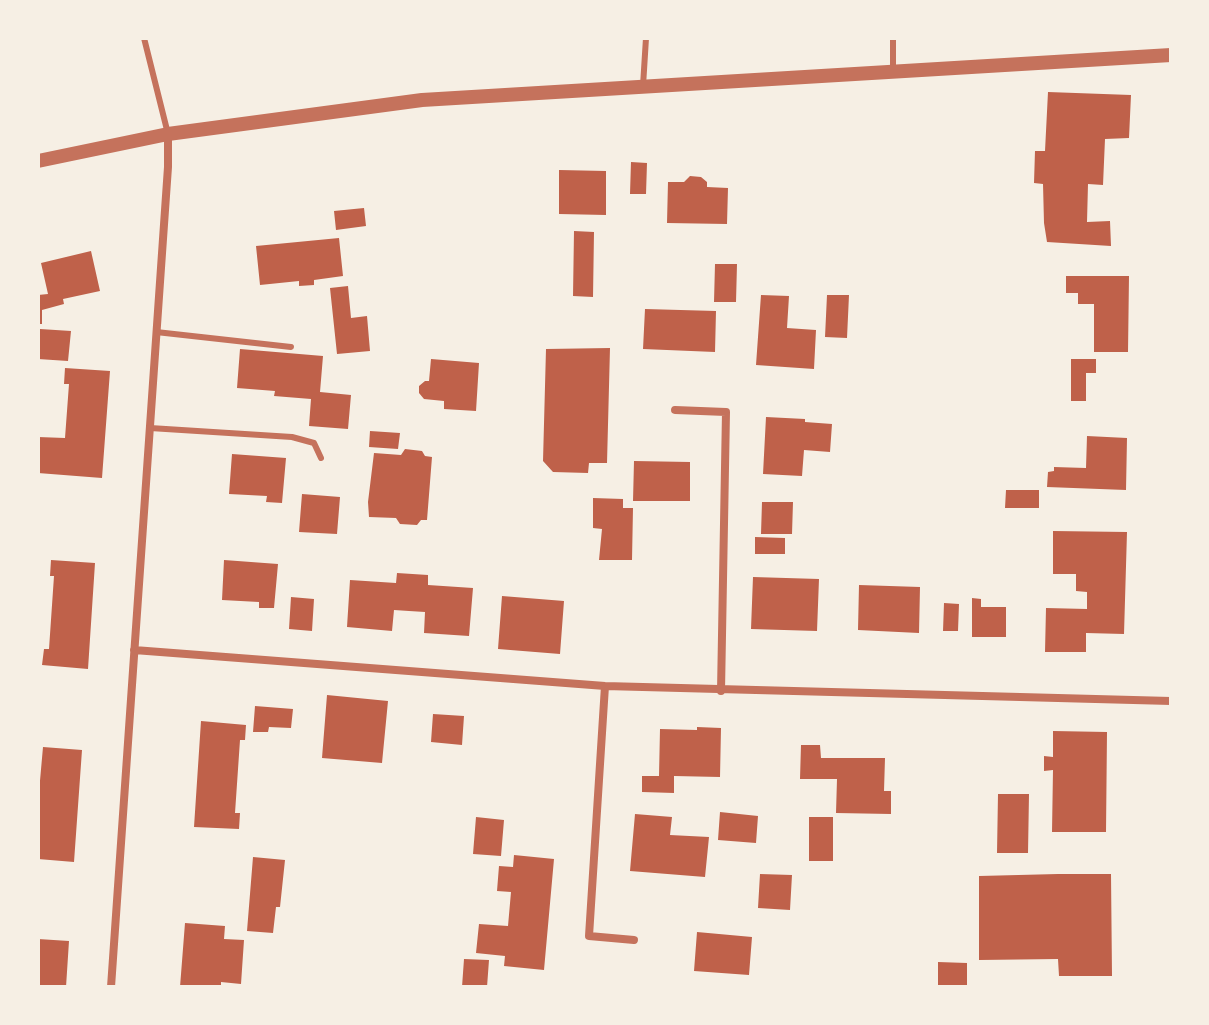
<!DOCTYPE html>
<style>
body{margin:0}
#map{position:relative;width:1209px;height:1025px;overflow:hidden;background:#f6efe4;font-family:"Golos Text",sans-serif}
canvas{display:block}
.frame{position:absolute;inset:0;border:40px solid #f6efe4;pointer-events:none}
</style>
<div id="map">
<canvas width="1209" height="1025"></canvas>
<div class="frame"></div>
</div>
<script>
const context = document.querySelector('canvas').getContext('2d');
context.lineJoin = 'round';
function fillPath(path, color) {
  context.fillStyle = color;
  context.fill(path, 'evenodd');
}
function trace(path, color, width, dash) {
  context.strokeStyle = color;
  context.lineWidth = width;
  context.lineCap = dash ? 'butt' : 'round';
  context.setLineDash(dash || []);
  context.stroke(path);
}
const building = new Path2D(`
 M 1048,92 L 1131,95 L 1129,138 L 1105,139 L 1103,185 L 1088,184 L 1087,222 L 1110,221 L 1111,246 L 1047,242 L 1044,223 L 1043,184 L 1034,183 L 1035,151 L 1045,151 Z
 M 631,162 L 647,163 L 646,194 L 630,194 Z
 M 559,170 L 606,171 L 606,215 L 559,214 Z
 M 690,176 L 701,177 L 707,182 L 707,187 L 728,188 L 727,224 L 667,223 L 668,182 L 684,182 Z
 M 364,208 L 366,226 L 336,230 L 334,211 Z
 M 574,231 L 594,232 L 593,297 L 573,296 Z
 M 339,238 L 343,276 L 314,280 L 314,285 L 299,286 L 299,281 L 260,285 L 256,246 Z
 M 91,251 L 100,291 L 63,299 L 64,304 L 42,310 L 42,324 L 38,324 L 38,295 L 48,294 L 41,263 Z
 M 715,264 L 737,264 L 736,302 L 714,302 Z
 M 1066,276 L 1129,276 L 1128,352 L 1094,352 L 1094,304 L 1078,304 L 1078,293 L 1066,293 Z
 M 348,286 L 351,318 L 367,316 L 370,351 L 337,354 L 330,288 Z
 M 761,295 L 789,296 L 787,328 L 816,330 L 814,369 L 756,365 Z
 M 827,295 L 849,295 L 847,338 L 825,337 Z
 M 645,309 L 716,311 L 715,352 L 643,349 Z
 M 40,329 L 71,331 L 68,361 L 38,359 Z
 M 610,348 L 607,463 L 589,463 L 588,473 L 553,472 L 543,461 L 546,349 Z
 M 240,349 L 323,356 L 320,392 L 351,395 L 348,429 L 309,426 L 311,399 L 274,396 L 275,391 L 237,388 Z
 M 431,359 L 479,363 L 476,411 L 444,409 L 444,401 L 424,399 L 419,393 L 419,386 L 425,381 L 429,381 Z
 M 1071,359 L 1096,359 L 1096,373 L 1086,373 L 1086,401 L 1071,401 Z
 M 65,368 L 110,371 L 102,478 L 38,473 L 38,437 L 65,438 L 69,384 L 64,384 Z
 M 766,417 L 805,419 L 805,422 L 832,424 L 830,452 L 804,450 L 802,476 L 763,474 Z
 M 370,431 L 400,433 L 398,449 L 369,447 Z
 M 1087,436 L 1127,438 L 1126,490 L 1047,487 L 1048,472 L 1054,471 L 1054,467 L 1086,468 Z
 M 405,449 L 422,451 L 425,456 L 432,457 L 427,520 L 421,520 L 417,525 L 400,524 L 396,518 L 369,517 L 368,502 L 374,453 L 401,455 Z
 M 232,454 L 286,458 L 282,503 L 266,502 L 267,496 L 229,494 Z
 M 634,461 L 690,462 L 690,501 L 633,501 Z
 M 1006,490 L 1039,490 L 1039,508 L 1005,508 Z
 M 302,494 L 340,497 L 337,534 L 299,532 Z
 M 593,498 L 623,499 L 623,508 L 633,508 L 632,560 L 599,560 L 602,529 L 593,528 Z
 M 762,502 L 793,502 L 792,534 L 761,534 Z
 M 1053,531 L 1127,532 L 1124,634 L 1086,633 L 1086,652 L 1045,652 L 1046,608 L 1087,609 L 1087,592 L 1076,591 L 1076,574 L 1053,574 Z
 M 755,537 L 785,538 L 785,554 L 755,554 Z
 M 51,560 L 95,563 L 88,669 L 42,665 L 44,649 L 49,649 L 54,576 L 50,576 Z
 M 224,560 L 278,564 L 274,608 L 259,608 L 259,602 L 222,600 Z
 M 397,573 L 428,575 L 428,585 L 473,588 L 469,636 L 424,633 L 425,612 L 409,611 L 394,610 L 392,631 L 347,627 L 350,580 L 396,583 Z
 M 753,577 L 819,579 L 817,631 L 751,629 Z
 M 859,585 L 920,587 L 919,633 L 858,630 Z
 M 502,596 L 564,601 L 560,654 L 498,649 Z
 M 291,597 L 314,599 L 312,631 L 289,629 Z
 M 972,598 L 981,599 L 981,607 L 1006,607 L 1006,637 L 972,637 Z
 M 944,603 L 959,604 L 958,631 L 943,631 Z
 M 327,695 L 388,701 L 382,763 L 322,758 Z
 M 255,706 L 293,709 L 291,728 L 269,727 L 268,732 L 253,732 Z
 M 433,714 L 464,716 L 462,745 L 431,742 Z
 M 201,721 L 246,725 L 245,740 L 240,740 L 235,813 L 240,813 L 239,829 L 194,827 Z
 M 697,727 L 721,728 L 720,777 L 674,776 L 674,793 L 642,792 L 642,776 L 659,776 L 660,729 L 697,730 Z
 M 1053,731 L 1107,732 L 1106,832 L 1052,832 L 1053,770 L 1044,771 L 1044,756 L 1053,757 Z
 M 801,745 L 820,745 L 821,758 L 885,758 L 884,791 L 891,791 L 891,814 L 836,813 L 837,779 L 800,779 Z
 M 43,747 L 82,750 L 74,862 L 38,859 L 38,803 Z
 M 998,794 L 1029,794 L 1028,853 L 997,853 Z
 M 720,812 L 758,816 L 756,843 L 718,840 Z
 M 635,814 L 672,817 L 670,835 L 709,837 L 705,877 L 630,871 Z
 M 476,817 L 504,820 L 501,856 L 473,854 Z
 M 809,817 L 833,817 L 833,861 L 809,861 Z
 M 514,855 L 554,859 L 544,970 L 504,966 L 505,956 L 476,953 L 479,924 L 508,926 L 511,892 L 497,891 L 499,866 L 513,867 Z
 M 253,857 L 285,860 L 280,907 L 276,907 L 273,933 L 247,931 Z
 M 760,874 L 792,875 L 790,910 L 758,908 Z
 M 1058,874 L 1111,874 L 1112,976 L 1059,976 L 1058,959 L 979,960 L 979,876 Z
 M 185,923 L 225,926 L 224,939 L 244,940 L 241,984 L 221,982 L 221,987 L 180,987 Z
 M 697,932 L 752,937 L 749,975 L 694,971 Z
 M 38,939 L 69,941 L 66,987 L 38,987 Z
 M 464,959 L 489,960 L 487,987 L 462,987 Z
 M 938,962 L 967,963 L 967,987 L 938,987 Z`);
const service = new Path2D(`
 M 144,38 L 168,134
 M 893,70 L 893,38
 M 643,86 L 646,38
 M 156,332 L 291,347
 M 150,428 L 292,437 L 314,443 L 321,458`);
const minor = new Path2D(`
 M 675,410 L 726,412 L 721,691
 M 134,650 L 605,686 L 1171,701
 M 605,686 L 589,936 L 634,940
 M 111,987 L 168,167 L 168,134`);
const tertiary = new Path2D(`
 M 38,161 L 168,134 L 422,100 L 1171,55`);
fillPath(building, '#bf614a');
trace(service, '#c5725c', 6);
trace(minor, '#c5725c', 8);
trace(tertiary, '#c5725c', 14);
</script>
